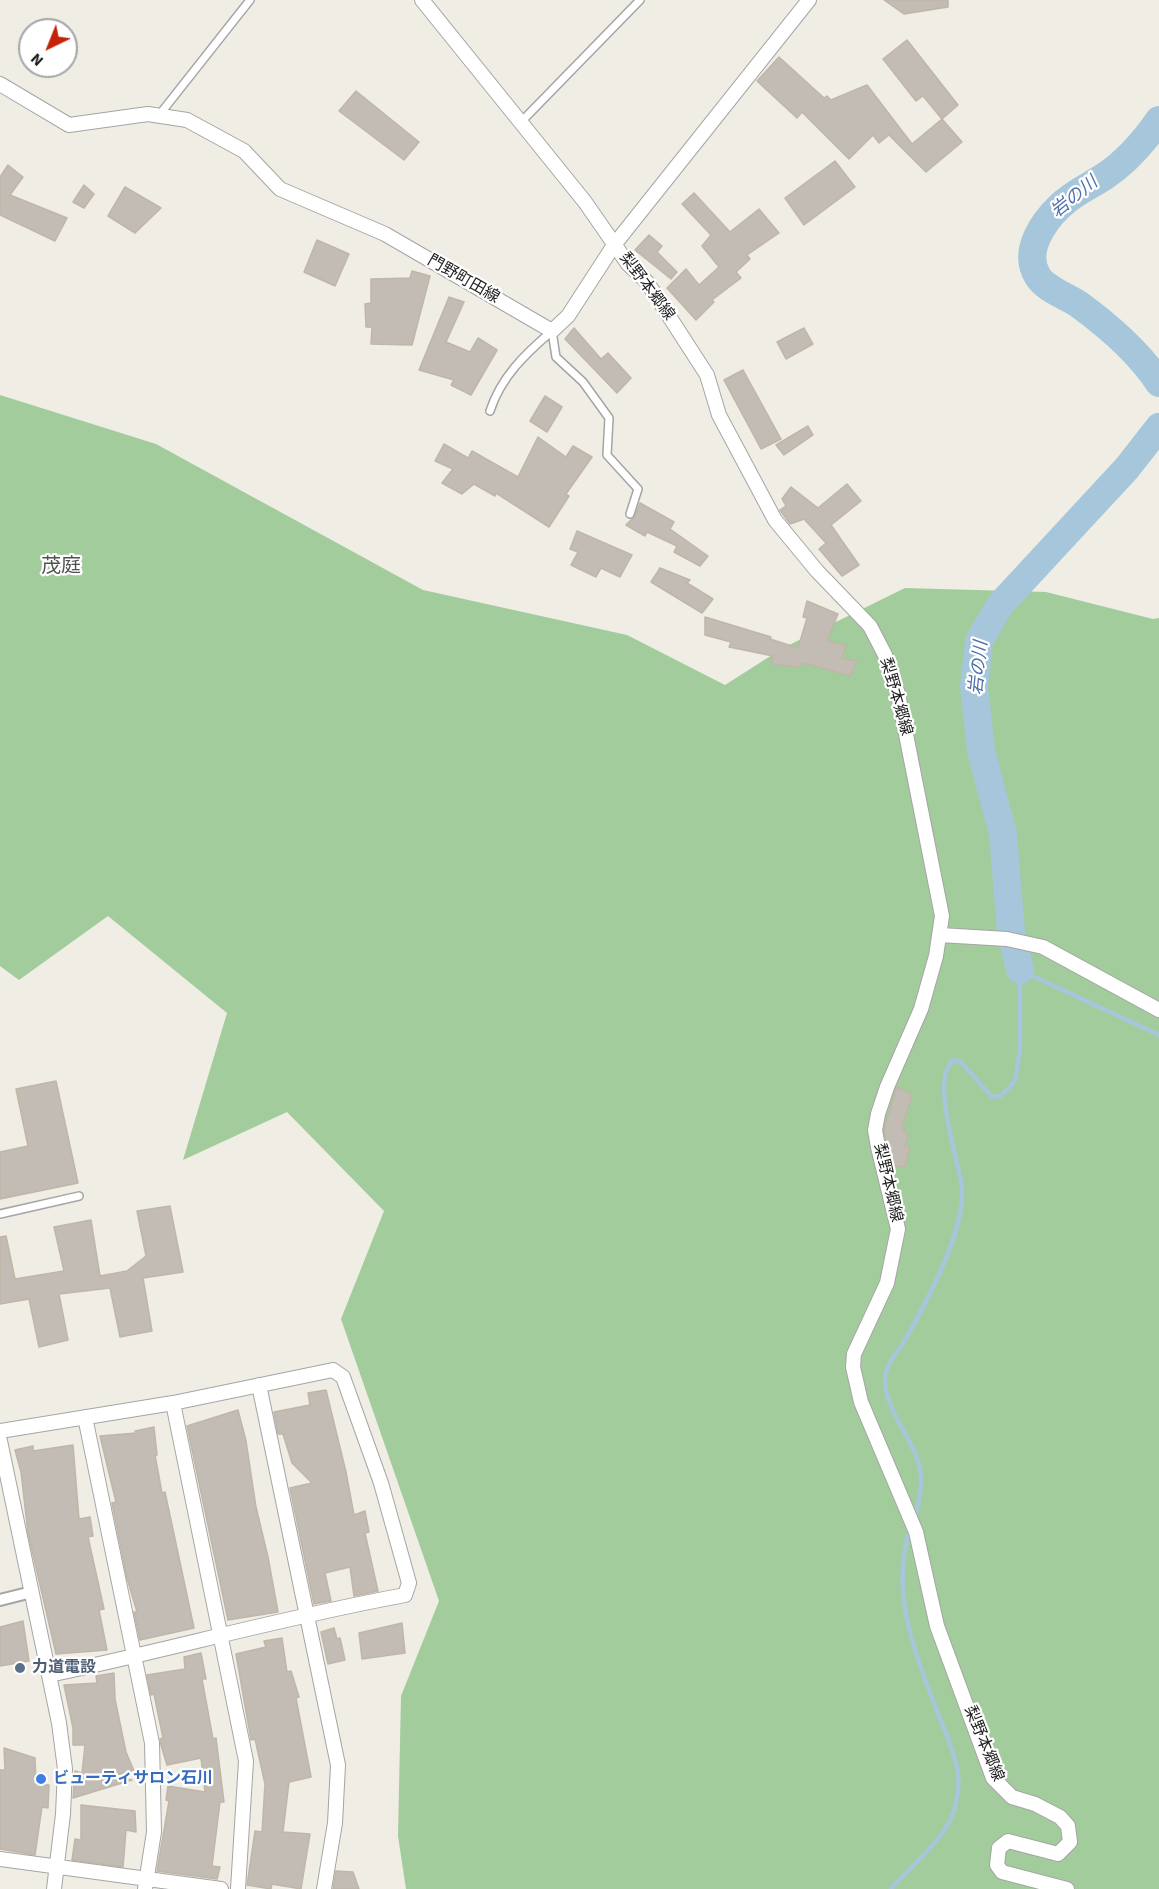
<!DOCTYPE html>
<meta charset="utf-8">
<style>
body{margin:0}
#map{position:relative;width:1159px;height:1889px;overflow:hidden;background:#efede4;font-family:"Source Sans 3",sans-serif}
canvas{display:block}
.north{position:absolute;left:18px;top:18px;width:60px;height:60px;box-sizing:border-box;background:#fff;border:2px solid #a5a5a5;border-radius:50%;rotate:223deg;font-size:16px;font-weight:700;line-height:24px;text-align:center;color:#1e1e1e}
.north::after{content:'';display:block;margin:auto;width:21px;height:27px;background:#c42308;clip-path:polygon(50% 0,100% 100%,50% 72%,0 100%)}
</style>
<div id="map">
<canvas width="1159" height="1889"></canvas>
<div class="north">N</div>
</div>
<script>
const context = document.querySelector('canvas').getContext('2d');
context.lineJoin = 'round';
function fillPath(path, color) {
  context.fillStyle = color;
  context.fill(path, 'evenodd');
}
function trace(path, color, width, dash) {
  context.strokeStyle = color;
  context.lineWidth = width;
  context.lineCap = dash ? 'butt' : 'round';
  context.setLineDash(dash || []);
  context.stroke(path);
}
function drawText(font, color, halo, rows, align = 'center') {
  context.font = font + ' "Source Sans 3","Noto Sans JP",sans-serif';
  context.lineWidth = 4.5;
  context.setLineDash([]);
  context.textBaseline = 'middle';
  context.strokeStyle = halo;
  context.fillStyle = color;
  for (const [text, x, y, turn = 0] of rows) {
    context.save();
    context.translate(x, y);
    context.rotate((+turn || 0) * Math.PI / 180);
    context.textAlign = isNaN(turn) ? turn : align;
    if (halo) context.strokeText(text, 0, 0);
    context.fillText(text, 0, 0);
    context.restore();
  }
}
const forest = new Path2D(`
 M 0,395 L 156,444 L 423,590 L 627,635 L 725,685 L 783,648 L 905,588 L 1046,592 L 1153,619 L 1159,618 L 1159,1889 L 406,1889 L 398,1836 L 401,1696 L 439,1601 L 341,1319 L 384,1211 L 287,1112 L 183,1160 L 227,1013 L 108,916 L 19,980 L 0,966 Z`);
const stream = new Path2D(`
 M 914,1519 C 919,1502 924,1483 919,1465 C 912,1436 886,1412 885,1381 C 885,1364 897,1353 905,1340 C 926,1303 966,1230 962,1187 C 959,1162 929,1076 954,1060 L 961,1062 L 992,1097 L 1001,1096 L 1015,1081 L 1020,1050 L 1020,970 L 1159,1035
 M 891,1889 C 908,1869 943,1840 952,1816 C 967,1776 953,1753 939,1716 C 916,1655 888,1592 911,1527`);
const river = new Path2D(`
 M 1159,120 C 1145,140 1126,162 1105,176 C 1090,186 1073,193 1060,206 C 1043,222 1023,251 1037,275 C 1044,289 1069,297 1081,306 C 1108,326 1141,355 1159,383
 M 1020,970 L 1011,932 L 1003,834 L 981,751 L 974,686 L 979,641 L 1000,605 L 1127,468 L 1159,427`);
const building = new Path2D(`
 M 884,0 L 948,0 L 948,7 L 904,14 Z
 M 907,40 L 958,105 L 942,119 L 923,96 L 916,101 L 883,59 Z
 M 779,57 L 824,98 L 827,96 L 831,100 L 867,85 L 912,144 L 942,119 L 962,142 L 926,172 L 889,135 L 879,143 L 873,135 L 849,159 L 802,112 L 797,118 L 757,81 Z
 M 356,91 L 419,142 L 404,160 L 339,111 Z
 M 835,161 L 855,187 L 804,225 L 785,198 Z
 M 8,165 L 23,177 L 10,195 L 67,218 L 55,241 L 0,215 L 0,177 Z
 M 84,185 L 94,194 L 84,208 L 73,202 Z
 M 125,187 L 161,208 L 135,233 L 108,216 Z
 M 694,193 L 730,232 L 759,209 L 779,233 L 747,255 L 750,259 L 736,272 L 741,278 L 712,300 L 714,302 L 696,320 L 667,288 L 686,269 L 699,285 L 719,267 L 702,246 L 711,235 L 682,204 Z
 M 649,235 L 662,246 L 657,252 L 677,272 L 671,279 L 635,250 Z
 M 317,240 L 349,254 L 335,286 L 304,272 Z
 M 412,271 L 430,276 L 412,345 L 371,344 L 372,327 L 366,327 L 365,304 L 371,303 L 371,279 L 410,278 Z
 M 449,297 L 464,302 L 446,342 L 470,352 L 478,338 L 497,350 L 471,395 L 451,385 L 454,380 L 419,370 Z
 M 574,328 L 601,359 L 608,353 L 631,378 L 617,393 L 565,339 Z
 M 804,328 L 813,344 L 786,359 L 777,342 Z
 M 743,370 L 781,439 L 761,449 L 724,380 Z
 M 545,396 L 562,407 L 547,432 L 530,421 Z
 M 808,426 L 813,435 L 784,455 L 776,445 Z
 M 538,437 L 566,457 L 573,446 L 592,457 L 566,494 L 569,496 L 549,527 L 496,493 L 495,496 L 474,484 L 462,494 L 442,483 L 453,469 L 435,461 L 444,444 L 468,458 L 472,451 L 518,477 Z
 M 847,484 L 861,501 L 831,525 L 859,565 L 842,576 L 819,549 L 826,543 L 804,519 L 790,524 L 780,510 L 786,506 L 782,499 L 791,487 L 818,508 Z
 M 640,503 L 674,522 L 670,529 L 708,556 L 700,566 L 674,552 L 677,546 L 647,532 L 645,536 L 626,525 L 635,516 Z
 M 577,531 L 632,555 L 620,577 L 601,568 L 596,577 L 571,565 L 578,552 L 570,549 Z
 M 660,568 L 690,580 L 687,583 L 713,599 L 702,613 L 651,582 Z
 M 807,601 L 838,614 L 827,641 L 846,645 L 842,658 L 857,661 L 850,676 L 804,663 L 798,667 L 771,664 L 773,656 L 729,647 L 731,642 L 705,635 L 705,617 L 771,637 L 770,639 L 798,648 L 807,618 L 803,617 Z
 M 56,1081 L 78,1183 L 0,1199 L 0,1152 L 28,1146 L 16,1089 Z
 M 897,1087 L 912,1095 L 902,1127 L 908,1136 L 905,1146 L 910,1146 L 905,1167 L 892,1165 L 884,1130 Z
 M 170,1206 L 183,1272 L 143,1278 L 152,1331 L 120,1337 L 110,1288 L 59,1294 L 68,1340 L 39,1347 L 29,1299 L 0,1304 L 0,1237 L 6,1236 L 15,1279 L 64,1271 L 54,1227 L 91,1220 L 100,1276 L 127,1271 L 146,1256 L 137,1211 Z
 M 326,1390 L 346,1472 L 354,1515 L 365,1511 L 369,1532 L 365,1533 L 378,1591 L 354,1596 L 350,1567 L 325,1573 L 331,1601 L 314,1604 L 290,1488 L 312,1483 L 292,1463 L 283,1434 L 278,1434 L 274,1412 L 310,1405 L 308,1393 Z
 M 238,1410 L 246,1441 L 256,1507 L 268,1557 L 278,1612 L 228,1620 L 187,1426 Z
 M 154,1427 L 157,1455 L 155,1455 L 162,1493 L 165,1492 L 194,1628 L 140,1640 L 134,1612 L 137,1612 L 127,1578 L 112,1503 L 116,1502 L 100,1436 L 136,1433 L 135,1431 Z
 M 73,1445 L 79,1519 L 90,1517 L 93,1536 L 88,1537 L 104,1609 L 99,1610 L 107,1650 L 56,1654 L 28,1533 L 21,1472 L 15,1450 L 33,1446 L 33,1451 Z
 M 23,1621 L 29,1661 L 0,1666 L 0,1627 Z
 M 402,1623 L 405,1653 L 362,1659 L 359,1633 Z
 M 334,1628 L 337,1639 L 340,1638 L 345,1660 L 328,1664 L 321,1632 Z
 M 282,1638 L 287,1672 L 291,1671 L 299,1697 L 296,1698 L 311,1777 L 289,1782 L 283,1832 L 310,1834 L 301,1889 L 272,1884 L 271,1889 L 247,1885 L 255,1831 L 262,1832 L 265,1784 L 255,1739 L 251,1740 L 236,1654 L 266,1647 L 264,1641 Z
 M 201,1653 L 206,1679 L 202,1679 L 213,1739 L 216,1738 L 224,1802 L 220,1802 L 212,1866 L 220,1867 L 217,1879 L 157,1871 L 169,1801 L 166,1800 L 168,1786 L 205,1792 L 201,1758 L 167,1765 L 161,1745 L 160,1739 L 163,1738 L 154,1694 L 151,1695 L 147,1675 L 185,1669 L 184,1657 Z
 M 114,1673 L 115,1699 L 126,1752 L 134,1771 L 112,1776 L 132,1780 L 73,1798 L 75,1771 L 82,1773 L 85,1745 L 73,1745 L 73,1728 L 64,1685 L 97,1683 L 96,1676 Z
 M 4,1748 L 35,1758 L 36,1784 L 49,1785 L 48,1808 L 42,1807 L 35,1855 L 0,1849 L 0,1770 L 5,1770 Z
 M 81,1805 L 135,1811 L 136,1832 L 126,1830 L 123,1867 L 72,1860 L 75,1839 L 81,1840 Z
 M 336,1871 L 353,1872 L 359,1889 L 333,1889 Z`);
const service = new Path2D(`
 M 160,114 L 250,0
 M 521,122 L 640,0
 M 490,411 C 501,377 525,354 552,331 L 556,357 L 583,382 L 609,418 L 607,455 L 638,489 L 630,514
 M 0,1214 L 79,1196`);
const pedestrian = new Path2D(`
 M 0,1600 L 32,1592`);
const minor = new Path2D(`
 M 422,0 L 585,202 L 628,264 L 647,282 L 707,375 L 719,415 L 775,520 L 817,571 L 870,626 L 885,655 L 898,694 L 942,916 L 936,956 L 921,1009 L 887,1087 L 878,1114 L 875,1130 L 878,1147 L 898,1229 L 887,1283 L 854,1354 L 853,1367 L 861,1402 L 916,1532 L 937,1626 L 993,1778 L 1012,1797 L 1035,1804 L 1060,1817 L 1068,1826 L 1070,1842 L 1058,1854 L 1008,1841 L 999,1848 L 997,1865 L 1002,1872 L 1067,1889
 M 0,84 L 69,125 L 148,114 L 187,120 L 244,151 L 280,189 L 385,234 L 552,331 L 568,316 L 614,245 L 809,0
 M 940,935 L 1007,939 L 1043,947 L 1159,1010
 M 259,1385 L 338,1765 L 335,1823 L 324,1889
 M 173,1403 L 246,1761 L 238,1889
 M 85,1417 L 152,1743 L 154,1832 L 145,1889
 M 0,1431 L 173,1403 L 333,1370 L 343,1377 L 381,1483 L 409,1583 L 405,1595 C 285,1617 168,1650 49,1675
 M 0,1441 L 59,1723 L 65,1769 L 63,1814 L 54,1889
 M 0,1859 L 221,1889`);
const markers = [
 [20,1668,6,"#5c6f8a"],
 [41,1779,6,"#3f7fe0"]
];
const streetNames = [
 ["門野町田線",463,280,30],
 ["梨野本郷線",646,287,53],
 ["梨野本郷線",895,697,74],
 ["梨野本郷線",887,1183,77],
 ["梨野本郷線",983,1744,68]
];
const serviceNames = [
 ["力道電設",32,1668]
];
const shopNames = [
 ["ビューティサロン石川",53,1779]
];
const waterNames = [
 ["岩の川",1075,198,-39],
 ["岩の川",980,668,-84]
];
const quarterNames = [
 ["茂庭",61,568]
];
fillPath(forest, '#a2cc9b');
trace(stream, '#a6c7db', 4.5);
trace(river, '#a6c7db', 28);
fillPath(building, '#c3bcb4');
trace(building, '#c0b6a7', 1.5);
trace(service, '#a5a5a5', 10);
trace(pedestrian, '#a5a5a5', 14);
trace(minor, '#a5a5a5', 16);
trace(service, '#fff', 7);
trace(pedestrian, '#fff', 10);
trace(minor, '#fff', 14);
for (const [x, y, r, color] of markers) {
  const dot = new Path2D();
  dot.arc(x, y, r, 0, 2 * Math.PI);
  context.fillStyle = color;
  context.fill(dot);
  trace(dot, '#fff', 2);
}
drawText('16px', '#1e1e1e', '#fff', streetNames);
drawText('bold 16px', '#4e5e75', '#fff', serviceNames, 'left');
drawText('bold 16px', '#366cbe', '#fff', shopNames, 'left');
drawText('italic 18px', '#4e6faa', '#fff', waterNames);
drawText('20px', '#515151', '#fff', quarterNames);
</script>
